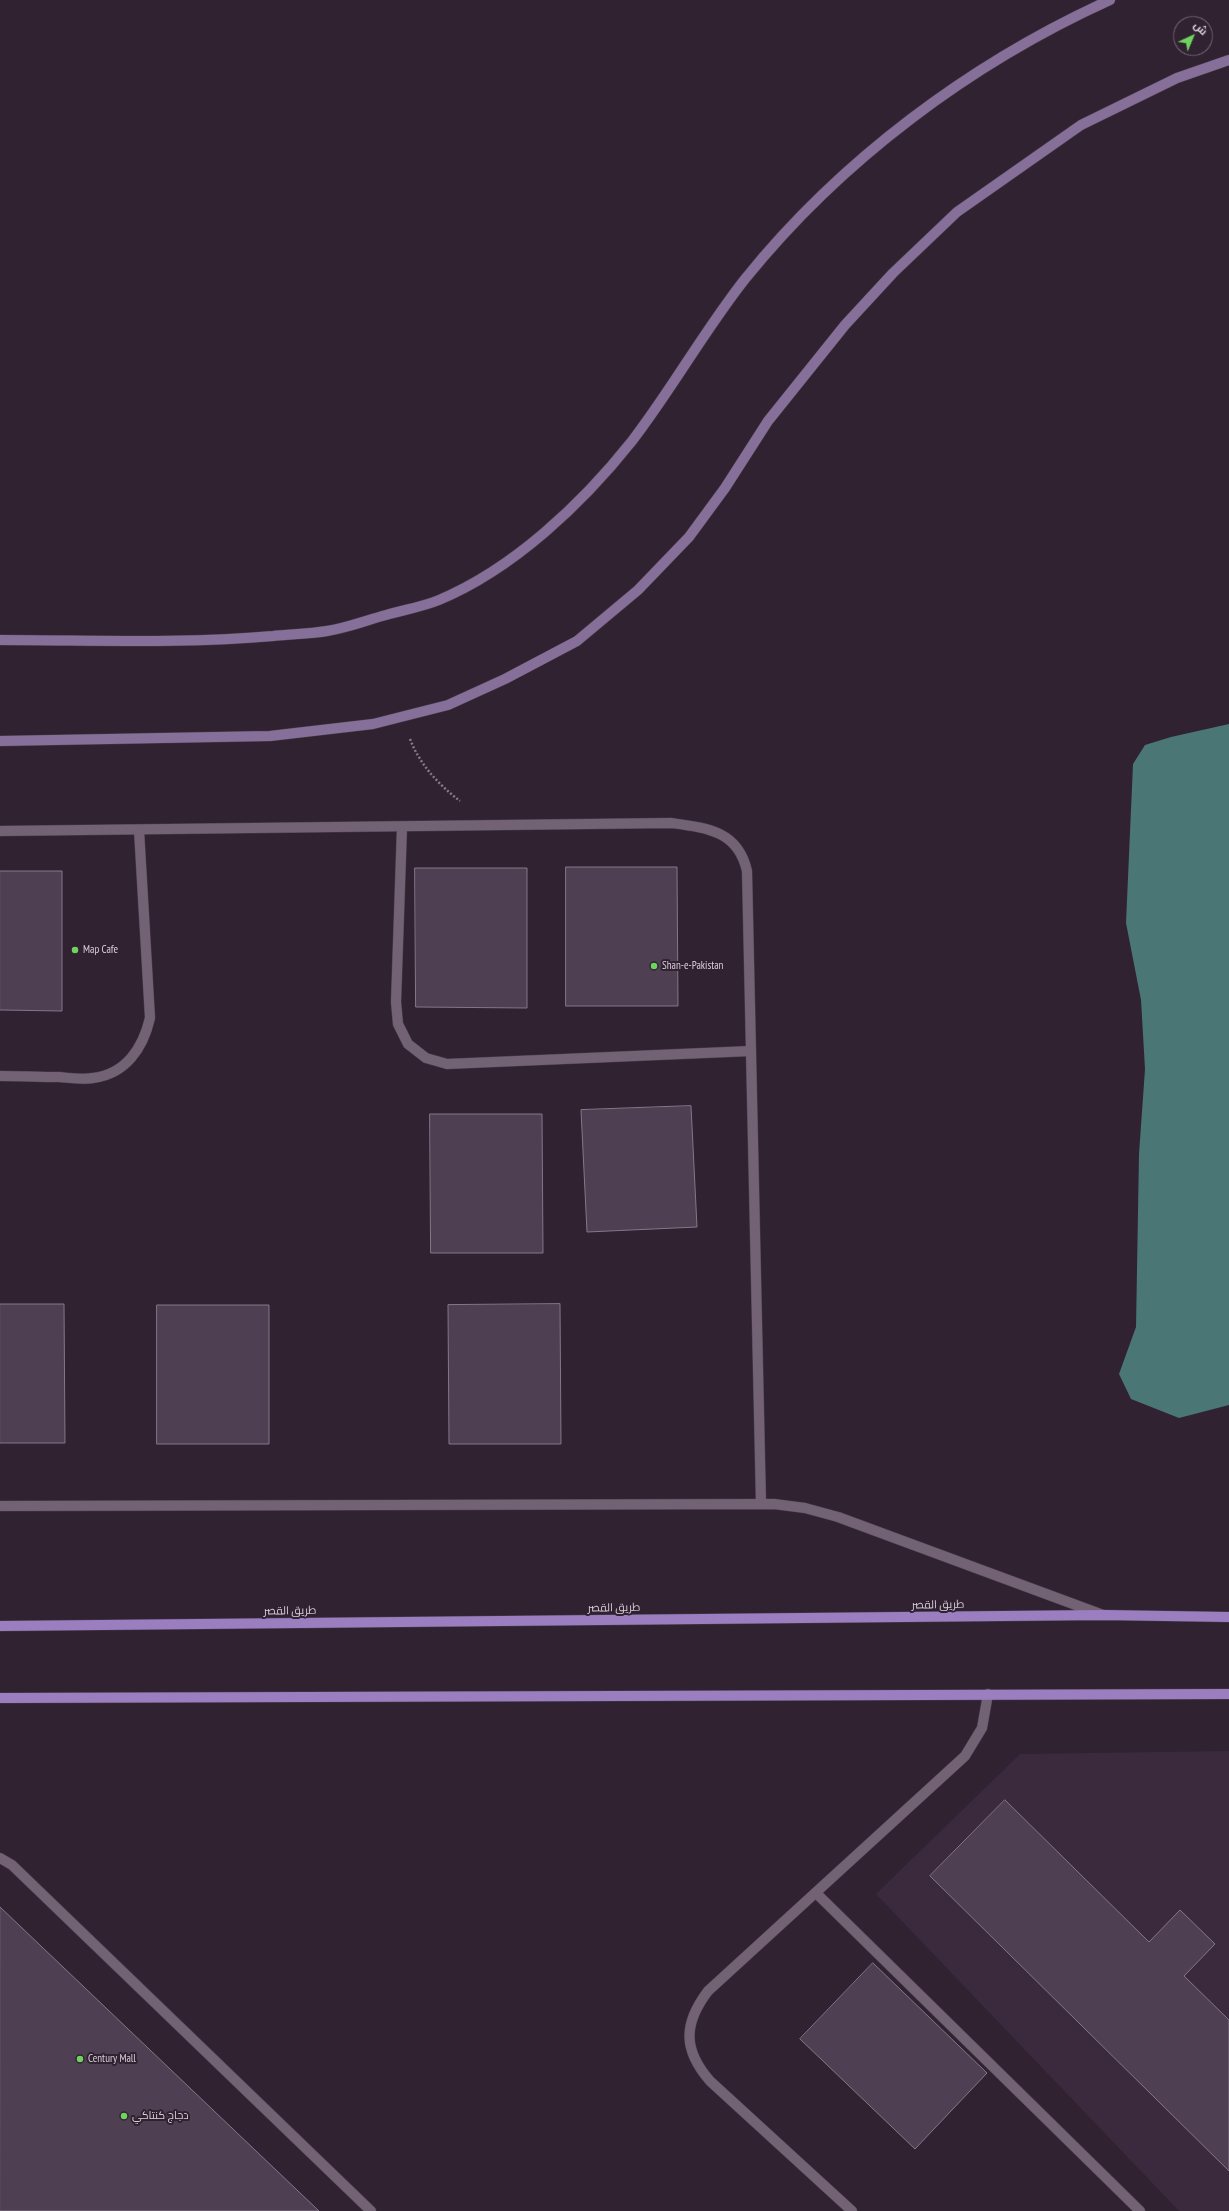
<!DOCTYPE html>
<meta charset="utf-8">
<style>
body{margin:0}
#map{position:relative;width:1229px;height:2211px;overflow:hidden;background:#302231;font-family:"PT Sans Narrow",Cairo,sans-serif}
canvas{display:block}
.north{position:absolute;left:1173px;top:16px;width:40px;height:40px;box-sizing:border-box;background:#302231;border:1px solid #746875;border-radius:50%;rotate:44deg;font-size:11px;font-weight:700;line-height:16px;text-align:center;color:#d9d0da}
.north::after{content:'';display:block;margin:auto;width:14px;height:18px;background:#70d35f;clip-path:polygon(50% 0,100% 100%,50% 72%,0 100%)}
</style>
<div id="map">
<canvas width="1229" height="2211"></canvas>
<div class="north">ش</div>
</div>
<script>
const context = document.querySelector('canvas').getContext('2d');
context.lineJoin = 'round';
function fillPath(path, color) {
  context.fillStyle = color;
  context.fill(path, 'evenodd');
}
function trace(path, color, width, dash) {
  context.strokeStyle = color;
  context.lineWidth = width;
  context.lineCap = dash ? 'butt' : 'round';
  context.setLineDash(dash || []);
  context.stroke(path);
}
function drawText(font, color, halo, rows, align = 'center') {
  context.font = font + ' "PT Sans Narrow",Cairo,sans-serif';
  context.lineWidth = 4;
  context.setLineDash([]);
  context.textBaseline = 'middle';
  context.strokeStyle = halo;
  context.fillStyle = color;
  for (const [text, x, y, turn = 0] of rows) {
    context.save();
    context.translate(x, y);
    context.rotate((+turn || 0) * Math.PI / 180);
    context.textAlign = isNaN(turn) ? turn : align;
    if (halo) context.strokeText(text, 0, 0);
    context.fillText(text, 0, 0);
    context.restore();
  }
}
const built = new Path2D(`
 M 1229,1751 L 1229,2211 L 1179,2211 L 876,1894 L 1020,1754 Z`);
const water = new Path2D(`
 M 1229,724 L 1229,1405 L 1179,1418 L 1131,1399 L 1119,1374 L 1136,1327 L 1139,1154 L 1145,1069 L 1141,1000 L 1126,923 L 1133,764 L 1145,745 L 1171,737 Z`);
const building = new Path2D(`
 M 566,867 L 677,867 L 678,1006 L 566,1006 Z
 M 415,868 L 527,868 L 527,1008 L 416,1007 Z
 M 0,871 L 62,871 L 62,1011 L 0,1010 Z
 M 691,1106 L 697,1227 L 587,1232 L 581,1110 Z
 M 430,1114 L 542,1114 L 543,1253 L 431,1253 Z
 M 0,1304 L 64,1304 L 65,1443 L 0,1443 Z
 M 560,1304 L 561,1444 L 449,1444 L 448,1305 Z
 M 157,1305 L 269,1305 L 269,1444 L 157,1444 Z
 M 1005,1800 L 1149,1942 L 1180,1910 L 1215,1944 L 1184,1976 L 1229,2020 L 1229,2171 L 930,1876 Z
 M 0,1907 L 319,2211 L 0,2211 Z
 M 873,1963 L 987,2073 L 915,2149 L 800,2039 Z`);
const path = new Path2D(`
 M 410,739 C 420,765 439,785 460,801`);
const lane = new Path2D(`
 M 402,827 L 396,1002 L 398,1024 L 408,1044 L 426,1058 L 447,1064 L 751,1051
 M 0,1076 C 20,1076 39,1077 59,1077 C 70,1078 82,1080 93,1078 C 126,1074 143,1048 150,1018 L 139,830
 M 816,1893 L 1140,2211
 M 852,2211 L 710,2081 C 683,2050 683,2024 708,1991 L 965,1756 L 982,1728 L 988,1694`);
const street = new Path2D(`
 M 0,831 L 671,823 C 708,828 738,831 747,871 L 761,1504
 M 0,1506 L 774,1504 L 805,1508 L 838,1517 L 1103,1615
 M 0,1858 L 12,1865 L 371,2211`);
const secondary = new Path2D(`
 M 0,640 C 91,640 182,644 273,636 C 291,634 309,634 327,631 C 347,628 367,620 386,615 C 403,610 422,607 439,600 C 513,569 582,504 632,441 C 672,389 704,331 745,279 C 841,160 971,63 1110,0
 M 0,741 L 270,736 L 373,724 L 448,705 L 505,679 L 577,641 L 638,590 L 689,537 L 725,488 L 768,421 L 845,325 L 893,273 L 957,212 L 1081,125 L 1177,78 L 1229,60`);
const primary = new Path2D(`
 M 0,1626 L 1103,1615 L 1229,1617
 M 0,1698 L 1229,1694`);
const markers = [
 [75,950,4,"#70d35f"],
 [654,966,4,"#70d35f"],
 [80,2059,4,"#70d35f"],
 [124,2116,4,"#70d35f"]
];
const poiNames = [
 ["Map Cafe",83,950],
 ["Shan-e-Pakistan",662,966],
 ["Century Mall",88,2059],
 ["دجاج كنتاكي",132,2116]
];
const streetNames = [
 ["طريق القصر",938,1605,-1],
 ["طريق القصر",614,1608,-1],
 ["طريق القصر",290,1611,-1]
];
fillPath(built, '#3b293d');
fillPath(water, '#4b7676');
fillPath(building, '#4e4052');
trace(building, '#857689', 1);
trace(lane, '#493e4b', 11);
trace(street, '#493e4b', 11);
trace(secondary, '#493e4b', 11);
trace(primary, '#493e4b', 11);
trace(path, '#877b88', 2.5, [2, 2]);
trace(lane, '#726274', 10);
trace(street, '#726274', 10);
trace(secondary, '#86709a', 10);
trace(primary, '#9b7ec0', 10);
for (const [x, y, r, color] of markers) {
  const dot = new Path2D();
  dot.arc(x, y, r, 0, 2 * Math.PI);
  context.fillStyle = color;
  context.fill(dot);
  trace(dot, '#302231', 1.5);
}
drawText('11px', '#d9d0da', '#302231', poiNames, 'left');
drawText('11px', '#d9d0da', '#302231', streetNames);
</script>
